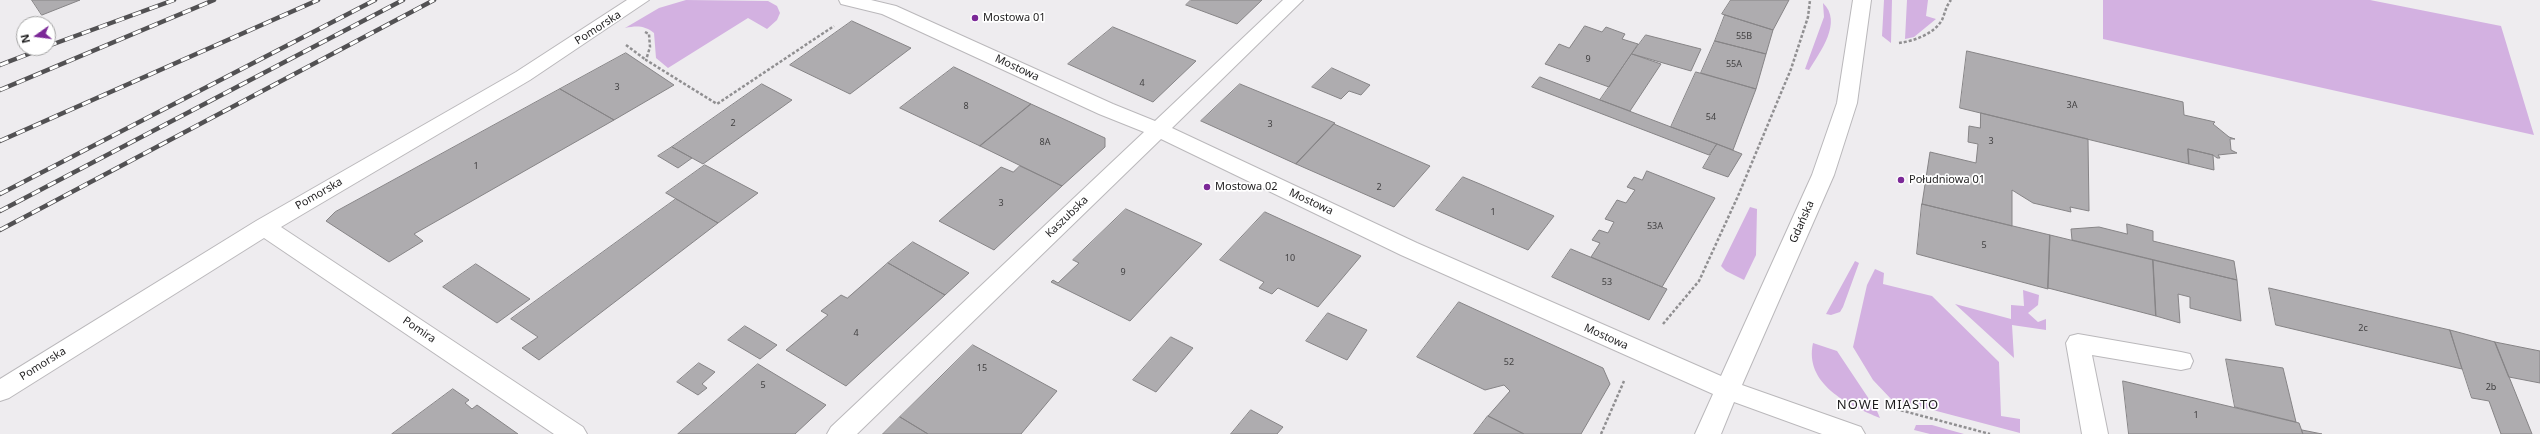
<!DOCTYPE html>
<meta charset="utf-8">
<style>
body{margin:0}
#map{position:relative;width:2540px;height:434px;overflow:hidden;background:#eeecef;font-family:"Noto Sans",sans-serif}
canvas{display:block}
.north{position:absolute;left:16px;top:16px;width:40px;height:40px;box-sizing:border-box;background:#fff;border:1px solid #a5a5a5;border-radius:50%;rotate:256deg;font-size:11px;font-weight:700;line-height:16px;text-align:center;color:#1f1e1f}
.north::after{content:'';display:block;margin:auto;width:14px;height:18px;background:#7b2897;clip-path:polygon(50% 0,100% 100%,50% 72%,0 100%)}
</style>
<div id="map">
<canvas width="2540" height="434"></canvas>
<div class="north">N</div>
</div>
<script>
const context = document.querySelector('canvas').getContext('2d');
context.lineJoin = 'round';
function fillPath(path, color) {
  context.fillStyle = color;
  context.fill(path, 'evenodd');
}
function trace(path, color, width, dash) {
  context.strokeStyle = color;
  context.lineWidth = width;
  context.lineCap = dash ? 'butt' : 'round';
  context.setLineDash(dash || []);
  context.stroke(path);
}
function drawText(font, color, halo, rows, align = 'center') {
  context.font = font + ' "Noto Sans",sans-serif';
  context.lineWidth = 3.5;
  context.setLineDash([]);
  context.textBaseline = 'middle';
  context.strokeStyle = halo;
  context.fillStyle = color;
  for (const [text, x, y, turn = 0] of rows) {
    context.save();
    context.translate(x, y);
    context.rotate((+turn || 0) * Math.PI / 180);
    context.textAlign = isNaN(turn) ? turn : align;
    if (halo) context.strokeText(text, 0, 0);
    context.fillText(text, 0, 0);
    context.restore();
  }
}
const green = new Path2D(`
 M 686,0 L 768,1 L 777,6 L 780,13 L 777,20 L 767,29 L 748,18 L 668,68 L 656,58 L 654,33 C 644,25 636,26 625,28 L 659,8 Z
 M 1884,0 L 1892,0 L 1891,43 L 1882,36 Z
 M 1907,0 L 1928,0 L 1926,16 L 1936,19 L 1914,37 L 1905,39 Z
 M 2103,0 L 2370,0 L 2501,26 L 2534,135 L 2103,39 Z
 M 1823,3 C 1843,22 1820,52 1809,70 L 1805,69 L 1824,17 Z
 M 1750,207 L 1757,209 L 1756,255 L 1744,280 L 1726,271 L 1721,266 Z
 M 1855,261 L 1859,263 L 1843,307 L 1840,312 L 1831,315 L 1826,314 Z
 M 1875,269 L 1884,273 L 1883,284 L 1932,296 L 1999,362 L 2001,416 L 2020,419 L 2020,433 L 1891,399 L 1873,380 L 1853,347 L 1867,285 Z
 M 2023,290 L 2039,295 L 2038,305 L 2028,313 L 2038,322 L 2046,319 L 2046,330 L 2012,325 L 2014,358 L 1955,304 L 2011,319 L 2011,305 L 2024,306 Z
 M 1813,343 L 1837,351 L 1877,411 L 1880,418 C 1848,405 1804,384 1813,343 Z
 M 1916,425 L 1932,425 L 1964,434 L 1930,434 L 1914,430 Z`);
const building = new Path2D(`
 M 32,0 L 80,0 L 42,15 Z
 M 1191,0 L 1262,0 L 1237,24 L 1186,5 Z
 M 1731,0 L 1789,0 L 1773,30 L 1722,14 Z
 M 1725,15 L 1773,30 L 1766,54 L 1715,41 Z
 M 852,21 L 911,48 L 850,94 L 790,65 Z
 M 1585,26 L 1602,32 L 1606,27 L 1625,34 L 1622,39 L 1638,44 L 1609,87 L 1545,64 L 1559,44 L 1569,48 Z
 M 1113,27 L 1196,61 L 1153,102 L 1068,64 Z
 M 1646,35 L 1701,49 L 1691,71 L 1632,54 Z
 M 1715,41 L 1766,54 L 1756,89 L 1701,73 Z
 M 1967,51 L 2183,102 L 2184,115 L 2215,122 L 2213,124 L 2229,137 L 2235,139 L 2230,139 L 2231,150 L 2237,153 L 2218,155 L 2220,158 L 2217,158 L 2213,155 L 2188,149 L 2189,164 L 1960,108 Z
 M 626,53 L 674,85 L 614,120 L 560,89 Z
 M 1632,54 L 1661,64 L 1630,111 L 1600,100 Z
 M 954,67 L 1031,104 L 980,146 L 900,108 Z
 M 1332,68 L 1370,85 L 1361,95 L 1349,91 L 1341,99 L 1312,87 Z
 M 1696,72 L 1756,89 L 1733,150 L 1671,127 Z
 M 1540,77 L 1671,127 L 1717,144 L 1709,155 L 1532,87 Z
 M 762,84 L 792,100 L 703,164 L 672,147 Z
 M 1240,84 L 1335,123 L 1296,164 L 1201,121 Z
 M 560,89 L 614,120 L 414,234 L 423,241 L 389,262 L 326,221 L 335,212 Z
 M 1031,104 L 1105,138 L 1105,147 L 1062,186 L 980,146 Z
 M 1981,113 L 2088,139 L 2089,211 L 2070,207 L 2071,212 L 2033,203 L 2012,190 L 2012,226 L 1922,204 L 1930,152 L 1976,163 L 1978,144 L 1968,142 L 1969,126 L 1980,128 Z
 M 1334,124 L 1430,166 L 1394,207 L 1296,164 Z
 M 1717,144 L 1742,154 L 1728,177 L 1703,168 Z
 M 672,147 L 692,158 L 678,168 L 658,156 Z
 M 2188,149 L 2213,155 L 2214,170 L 2189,164 Z
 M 705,165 L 758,193 L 718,223 L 666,193 Z
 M 1020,166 L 1062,186 L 994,250 L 939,221 L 1001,167 L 1013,172 Z
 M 1647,171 L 1715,198 L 1662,287 L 1591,257 L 1600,243 L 1592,240 L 1599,230 L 1608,233 L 1614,222 L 1605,219 L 1617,200 L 1626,203 L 1635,190 L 1627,187 L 1634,177 L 1642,180 Z
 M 1463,177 L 1480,184 L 1554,216 L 1528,250 L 1436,210 Z
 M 676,199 L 718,223 L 539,360 L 522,348 L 538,337 L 511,319 Z
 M 1922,204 L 2050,235 L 2048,289 L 1917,254 Z
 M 1126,209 L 1202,244 L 1130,321 L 1051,282 L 1053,280 L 1058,283 L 1079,263 L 1073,260 Z
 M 1265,212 L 1361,256 L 1318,307 L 1278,288 L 1272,294 L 1259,288 L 1264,282 L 1220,260 Z
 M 2127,224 L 2153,231 L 2153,241 L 2234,261 L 2237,280 L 2072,240 L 2071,229 L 2099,227 L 2127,234 Z
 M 2050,235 L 2153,260 L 2156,316 L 2048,288 Z
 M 913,242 L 969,273 L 945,295 L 888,263 Z
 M 1571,249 L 1667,289 L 1649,320 L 1552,277 Z
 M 2153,260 L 2237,280 L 2241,321 L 2190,308 L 2190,297 L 2178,294 L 2180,323 L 2156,316 Z
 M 888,263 L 945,295 L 846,386 L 786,350 L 828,315 L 821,311 L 841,295 L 847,298 Z
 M 476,264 L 530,299 L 497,323 L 443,287 Z
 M 2269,288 L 2450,330 L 2462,369 L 2276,325 Z
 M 1459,302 L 1603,368 L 1610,384 L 1581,434 L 1524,434 L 1488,416 L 1510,391 L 1504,385 L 1485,390 L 1417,357 Z
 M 1328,313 L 1367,330 L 1347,360 L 1306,341 Z
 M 745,326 L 777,345 L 760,359 L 728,340 Z
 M 2450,330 L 2495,342 L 2532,434 L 2501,434 L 2489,401 L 2472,398 Z
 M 1171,337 L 1193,348 L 1156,392 L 1133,380 Z
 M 2495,342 L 2540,351 L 2540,383 L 2509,377 Z
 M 973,345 L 1057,391 L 1021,434 L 928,434 L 900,417 Z
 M 2226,359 L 2283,368 L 2296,422 L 2235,407 Z
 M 699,363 L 715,372 L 702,384 L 707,388 L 698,395 L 677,382 Z
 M 758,364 L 826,405 L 795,434 L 678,434 Z
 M 2123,381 L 2299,423 L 2303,434 L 2129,434 Z
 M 453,389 L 469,400 L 465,403 L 472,409 L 477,405 L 518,434 L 392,434 Z
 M 1251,410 L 1283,427 L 1277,434 L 1231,434 Z
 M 1488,416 L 1524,434 L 1474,434 Z
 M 900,417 L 928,434 L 883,434 Z
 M 2302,430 L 2322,434 L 2303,434 Z`);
const path = new Path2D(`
 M 645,32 L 649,34 L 650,47 L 646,60 L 717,104 L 834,26
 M 1899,43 C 1914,41 1934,34 1942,20 C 1945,13 1946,6 1951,0
 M 626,45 L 646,60
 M 1663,324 L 1699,281 L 1738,196 L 1791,69 L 1808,17 L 1810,0
 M 1896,409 L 1990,434
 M 1601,434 L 1624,381`);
const minor = new Path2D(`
 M 627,0 L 649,0 L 530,80 L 281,227 L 583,427 L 587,434 L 554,434 L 264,238 L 9,398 L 0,401 L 0,379 L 256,221 L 516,72 Z
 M 839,0 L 871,0 L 896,6 L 1113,104 L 1155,121 L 1283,0 L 1303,0 L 1172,128 L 1417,243 L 1721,376 L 1812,175 L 1837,103 L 1853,0 L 1871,0 L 1857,103 L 1834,175 L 1742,385 L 1861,427 L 1865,434 L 1822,434 L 1734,402 L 1721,434 L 1695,434 L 1713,394 L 1401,255 L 1161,139 L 857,434 L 827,434 L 831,427 L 1144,132 L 1099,114 L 882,14 L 841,4 Z
 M 2078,334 L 2181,352 L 2190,354 L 2193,361 L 2190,368 L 2181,370 L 2092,355 L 2108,434 L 2082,434 L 2066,343 L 2070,336 Z`);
const rail = new Path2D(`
 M 48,46 L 174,0
 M 0,65 L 44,48
 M 0,90 L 214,0
 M 0,141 L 318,0
 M 0,194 L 375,0
 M 0,211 L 403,0
 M 0,230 L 434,0`);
const markers = [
 [975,18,4,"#7b2897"],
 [1901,180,4,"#7b2897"],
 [1207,187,4,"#7b2897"]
];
const numberNames = [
 ["55B",1744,36],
 ["9",1588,59],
 ["55A",1734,64],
 ["4",1142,83],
 ["3",617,87],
 ["3A",2072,105],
 ["8",966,106],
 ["54",1711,117],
 ["2",733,123],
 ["3",1270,124],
 ["3",1991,141],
 ["8A",1045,142],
 ["1",476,166],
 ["2",1379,187],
 ["3",1001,203],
 ["1",1493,212],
 ["53A",1655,226],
 ["5",1984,245],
 ["10",1290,258],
 ["9",1123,272],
 ["53",1607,282],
 ["2c",2363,328],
 ["4",856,333],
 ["52",1509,362],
 ["15",982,368],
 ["5",763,385],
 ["2b",2491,387],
 ["1",2196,415]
];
const poiNames = [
 ["Mostowa 01",983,18],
 ["Południowa 01",1909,180],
 ["Mostowa 02",1215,187]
];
const streetNames = [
 ["Pomorska",598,28,-33],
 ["Mostowa",1017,68,25],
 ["Pomorska",319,194,-30],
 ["Mostowa",1311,202,25],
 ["Kaszubska",1067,217,-44],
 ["Gdańska",1802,222,-66],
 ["Pomira",419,330,34],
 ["Mostowa",1606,337,24],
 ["Pomorska",43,364,-32]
];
const quarterNames = [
 ["NOWE MIASTO",1888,405]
];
fillPath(green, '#d3b1e1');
fillPath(building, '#aeacaf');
trace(building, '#868486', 1);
trace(minor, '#bab8bb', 2);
trace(path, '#908f91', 2.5, [3, 2]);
fillPath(minor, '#fff');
trace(rail, '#525153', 4.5);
trace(rail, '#fff', 3, [9]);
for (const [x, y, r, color] of markers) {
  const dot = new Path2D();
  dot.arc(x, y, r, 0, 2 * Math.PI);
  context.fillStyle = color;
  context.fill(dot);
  trace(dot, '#fff', 1.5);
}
drawText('9px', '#434243', null, numberNames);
drawText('11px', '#1f1e1f', '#fff', poiNames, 'left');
drawText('11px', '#1f1e1f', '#fff', streetNames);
context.letterSpacing = '1px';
drawText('13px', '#1f1e1f', '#fff', quarterNames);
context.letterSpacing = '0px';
</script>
